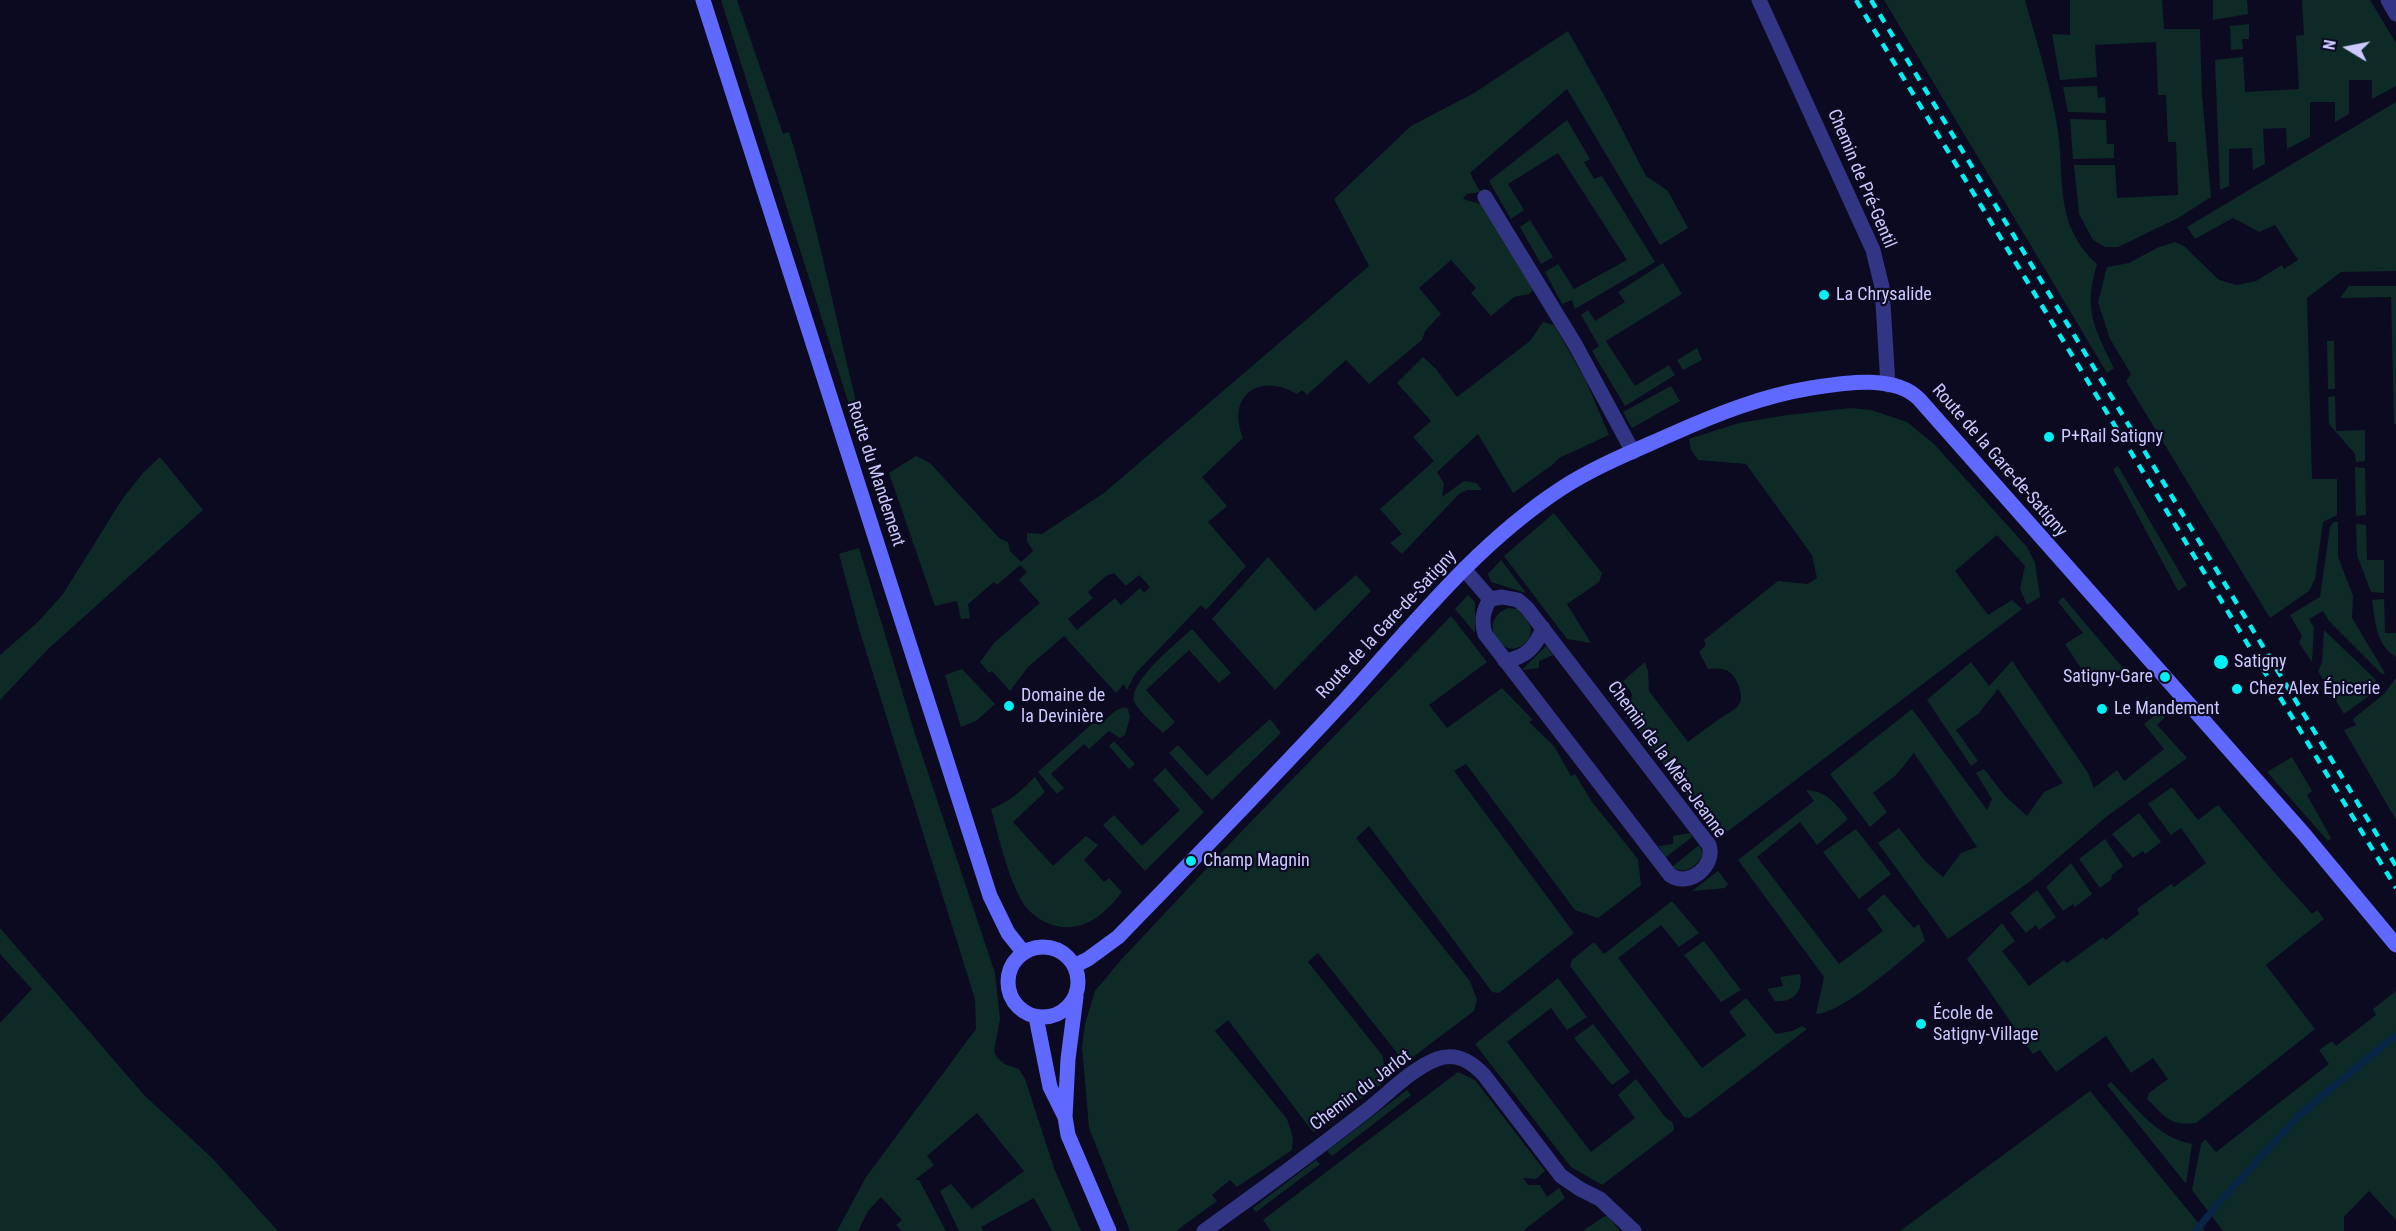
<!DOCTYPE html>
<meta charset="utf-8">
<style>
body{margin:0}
#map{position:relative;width:2396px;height:1231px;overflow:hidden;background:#0c0a20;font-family:"Roboto Condensed",sans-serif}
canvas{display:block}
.north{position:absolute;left:2318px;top:18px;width:60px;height:60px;-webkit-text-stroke:4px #0c0a20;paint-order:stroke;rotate:280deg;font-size:16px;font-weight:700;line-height:24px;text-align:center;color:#cbc9ff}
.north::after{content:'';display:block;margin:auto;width:21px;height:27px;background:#cbc9ff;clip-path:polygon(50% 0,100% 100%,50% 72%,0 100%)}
</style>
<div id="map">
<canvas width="2396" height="1231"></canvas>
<div class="north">N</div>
</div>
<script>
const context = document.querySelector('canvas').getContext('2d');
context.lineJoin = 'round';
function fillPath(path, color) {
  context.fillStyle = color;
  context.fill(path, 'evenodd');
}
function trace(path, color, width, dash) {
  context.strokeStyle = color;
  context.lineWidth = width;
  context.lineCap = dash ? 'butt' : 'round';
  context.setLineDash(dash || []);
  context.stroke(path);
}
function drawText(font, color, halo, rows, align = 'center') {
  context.font = font + ' "Roboto Condensed",sans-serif';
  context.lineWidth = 4.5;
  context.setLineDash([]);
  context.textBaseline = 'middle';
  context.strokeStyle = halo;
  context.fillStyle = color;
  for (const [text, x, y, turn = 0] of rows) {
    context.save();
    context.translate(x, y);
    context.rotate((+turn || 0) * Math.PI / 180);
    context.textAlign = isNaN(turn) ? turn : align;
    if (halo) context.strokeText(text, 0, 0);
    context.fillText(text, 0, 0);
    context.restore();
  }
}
const green = new Path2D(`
 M 721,0 L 737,0 L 783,134 L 789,132 C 820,231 838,333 864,433 L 858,433 Z
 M 1884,0 L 2025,0 C 2037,43 2051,87 2058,131 C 2065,182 2054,224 2097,264 C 2083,309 2094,328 2114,368 L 2107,373 Z
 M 2070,0 L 2162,0 L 2164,29 L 2200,29 L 2202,95 L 2211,197 L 2178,218 L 2118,247 L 2105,247 L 2093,240 L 2079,214 L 2074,165 L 2115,165 L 2117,198 L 2178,195 L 2176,142 L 2168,142 L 2166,95 L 2158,95 L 2156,42 L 2095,45 L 2097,77 L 2060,80 L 2052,34 L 2070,35 Z
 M 2213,0 L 2247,0 L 2248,14 L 2213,20 Z
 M 2302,0 L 2370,0 L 2396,43 L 2396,86 L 2372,99 L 2372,80 L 2349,80 L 2349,114 L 2335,122 L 2335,102 L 2310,102 L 2310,137 L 2287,149 L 2286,128 L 2263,129 L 2265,164 L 2253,170 L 2252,148 L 2229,149 L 2229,186 L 2220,190 L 2215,60 L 2243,57 L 2245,92 L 2299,89 L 2296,36 L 2304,35 Z
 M 2249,24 L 2249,39 L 2242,39 L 2243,49 L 2231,50 L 2230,26 Z
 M 1568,31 L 1609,104 L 1646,176 L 1668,191 L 1688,228 L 1660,245 L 1567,89 L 1470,173 L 1480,192 L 1467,194 L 1463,199 L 1484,205 L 1534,289 L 1529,294 L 1514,297 L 1491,316 L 1471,293 L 1476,288 L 1451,260 L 1419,288 L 1441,314 L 1425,331 L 1422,340 L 1369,384 L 1346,360 L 1307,395 L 1302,390 L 1297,394 C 1258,371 1226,397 1243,438 L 1202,477 L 1227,506 L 1208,522 L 1246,566 L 1206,610 L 1201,605 L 1135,674 L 1127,690 L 1124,684 L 1116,693 L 1064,636 L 1028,667 L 1010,691 L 992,671 L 989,673 L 980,662 L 994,643 L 1040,603 L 1019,580 L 1027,572 L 1020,565 L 997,585 L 994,582 L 968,604 L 970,618 L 961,619 L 957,601 L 935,606 L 889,473 L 916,456 L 930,463 L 1000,539 L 1008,542 L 1010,551 L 1021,562 L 1033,551 L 1027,541 L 1027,533 L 1042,534 L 1104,493 L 1369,266 L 1334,199 L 1411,126 L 1474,93 ZM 1114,573 L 1126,586 L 1139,575 L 1150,587 L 1144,593 L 1140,588 L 1121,605 L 1115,598 L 1077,630 L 1068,619 L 1093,598 L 1088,592 L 1106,576 Z
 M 2097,86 L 2098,98 L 2105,97 L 2106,113 L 2068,112 L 2063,87 Z
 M 2396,102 L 2396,271 L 2341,272 L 2307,298 L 2312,479 L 2337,479 L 2337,515 L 2323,522 L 2315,579 L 2309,591 L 2270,618 L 2126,381 L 2131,374 L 2110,339 L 2098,302 L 2107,267 L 2129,263 L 2157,248 L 2175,242 L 2184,246 L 2219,280 L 2237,285 L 2256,281 L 2282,265 L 2284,269 L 2298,260 L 2275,225 L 2259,232 L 2233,218 L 2195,239 L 2187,227 Z
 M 2070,119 L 2106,120 L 2107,144 L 2114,144 L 2114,158 L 2073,159 Z
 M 1567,120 L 1590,159 L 1584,162 L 1594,179 L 1602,176 L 1655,262 L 1575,309 L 1572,300 L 1562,304 L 1545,272 L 1558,264 L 1574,289 L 1627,260 L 1558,153 L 1508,184 L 1524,210 L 1511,219 L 1489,181 Z
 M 1530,220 L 1553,257 L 1541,264 L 1520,227 Z
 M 1663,263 L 1682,294 L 1606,341 L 1635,386 L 1669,365 L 1675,375 L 1625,406 L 1592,351 L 1599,346 L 1581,315 L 1588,310 L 1595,321 L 1625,302 L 1618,292 Z
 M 2349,286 L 2396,286 L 2396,424 L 2394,424 L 2391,297 L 2340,298 Z
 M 1543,322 L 1554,325 L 1585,379 L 1609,435 L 1559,458 L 1552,465 L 1513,493 L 1478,434 L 1437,472 L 1444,483 L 1442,497 L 1464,481 L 1476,483 L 1482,490 L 1467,490 L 1459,494 L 1402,554 L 1390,543 L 1402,534 L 1380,509 L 1434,461 L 1413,437 L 1431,421 L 1397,383 L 1423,357 L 1436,369 L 1457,397 L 1530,341 Z
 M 2327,341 L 2334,341 L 2335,389 L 2328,389 Z
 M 1697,348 L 1702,360 L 1683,370 L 1677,360 Z
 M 1671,386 L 1680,401 L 1632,428 L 1623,412 Z
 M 2335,396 L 2336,431 L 2365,430 L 2365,461 L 2356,462 L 2355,454 L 2329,424 L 2328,397 Z
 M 1851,408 L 1871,410 L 1907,422 L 1934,444 L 2027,547 L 2035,563 L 2040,597 L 2027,605 L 2020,589 L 2025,566 L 1997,535 L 1955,571 L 1988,615 L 2012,600 L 2022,609 L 1719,838 L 1628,717 L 1632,694 L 1623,681 L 1645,662 L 1648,671 L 1649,691 L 1688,742 C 1698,734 1708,727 1718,720 C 1735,708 1749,706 1736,680 C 1729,668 1721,668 1708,669 L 1699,652 L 1706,645 L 1704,640 L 1778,581 L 1808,584 L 1817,578 L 1812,555 L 1746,464 L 1698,460 L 1691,450 L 1689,439 L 1739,423 L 1788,415 Z
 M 160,457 L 203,510 L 48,649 L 0,700 L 0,655 L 38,622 L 63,594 L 123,498 L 143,473 Z
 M 2118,466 L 2187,585 L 2178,591 L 2113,469 Z
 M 2355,467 L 2365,468 L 2366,515 L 2356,516 Z
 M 1554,513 L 1602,573 L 1599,582 L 1567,604 L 1591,643 L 1567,639 L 1504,556 Z
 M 2334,522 L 2338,522 L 2338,557 L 2353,596 L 2352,618 L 2385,673 L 2382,674 L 2329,621 L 2323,611 L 2309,619 L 2314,628 L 2312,662 L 2299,643 L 2302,636 L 2290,615 L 2320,597 L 2330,527 Z
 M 2356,524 L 2366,525 L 2367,560 L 2384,560 L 2384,593 L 2371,592 L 2357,555 Z
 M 859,548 L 915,734 L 995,973 L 1000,1019 L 994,1051 L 997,1057 L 1004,1064 L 1019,1069 L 1025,1079 L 1054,1168 L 1081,1231 L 1052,1231 L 1034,1198 L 981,1227 L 983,1231 L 959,1231 L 940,1191 L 951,1184 L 972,1209 L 1024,1171 L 977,1113 L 927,1156 L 934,1165 L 915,1180 L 919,1180 L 946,1231 L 902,1231 L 896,1225 L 902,1220 L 881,1197 L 868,1211 L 858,1231 L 837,1231 L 866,1177 L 976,1029 L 975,999 L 859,629 L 839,554 Z
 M 1268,557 L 1315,611 L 1356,575 L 1371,591 L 1275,690 L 1212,619 Z
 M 1501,560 L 1526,593 L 1491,582 L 1488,574 Z
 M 1468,595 L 1475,602 L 1475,633 L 1455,609 Z
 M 2063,597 L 2123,668 L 2094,688 L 2065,644 L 2083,633 L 2058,602 Z
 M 2384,599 L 2385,633 L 2396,633 L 2396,657 C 2376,645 2375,621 2372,600 Z
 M 1508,608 L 1517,609 C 1526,619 1537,628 1527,641 C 1506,666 1473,622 1508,608 Z
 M 1451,616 L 1487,662 L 1429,705 L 1447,728 L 1502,688 L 1533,720 L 1529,722 L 1554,746 L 1571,776 L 1575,774 L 1592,802 L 1638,859 L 1641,885 L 1598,918 L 1575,910 L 1466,764 L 1454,771 L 1574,933 L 1499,993 L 1492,992 L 1369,826 L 1356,838 L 1470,981 L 1477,1000 L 1474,1011 L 1405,1063 L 1318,953 L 1308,962 L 1382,1055 L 1386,1071 L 1383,1083 L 1313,1132 L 1228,1020 L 1215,1031 L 1287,1119 L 1293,1138 L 1292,1150 L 1237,1187 L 1230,1180 L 1212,1195 L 1217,1201 L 1176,1231 L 1130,1231 L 1089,1128 L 1082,1047 L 1085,1024 L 1095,991 L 1121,960 L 1239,834 Z
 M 1192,629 L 1231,673 L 1219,683 L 1189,650 L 1146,690 L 1175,722 L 1163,733 C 1154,724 1141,714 1135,703 C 1125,684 1179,641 1192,629 Z
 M 2324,630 L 2376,680 L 2377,686 L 2366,698 L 2344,714 L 2318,671 L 2322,663 Z
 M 1546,646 L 1553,655 L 1539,661 L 1539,668 L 1522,670 Z
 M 2012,661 L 2088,773 L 2094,788 L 2117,770 L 2124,781 L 2164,749 L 2144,724 L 2154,716 L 2142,702 L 2147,697 L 2165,717 L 2157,725 L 2187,758 L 2106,817 L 2032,880 L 1948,939 L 1878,843 L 1899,828 L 1925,861 L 1943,877 L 1961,853 L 1977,847 L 1914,753 L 1896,775 L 1873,793 L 1887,812 L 1870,827 L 1830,774 L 1912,709 L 1987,810 L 1992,799 L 1976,773 L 1984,769 L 2005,796 L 2027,816 L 2044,792 L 2063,783 L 1998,689 L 1979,713 L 1956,730 L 1978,761 L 1971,766 L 1927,700 L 1971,662 L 1989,686 Z
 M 962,669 L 995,704 L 976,721 L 961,727 L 945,675 Z
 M 2396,678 L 2396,820 L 2344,730 L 2356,725 L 2353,719 L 2384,694 Z
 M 1124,707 L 1128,709 L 1130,717 L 1125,735 L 1120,738 L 1109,731 L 1089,749 L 1084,744 L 1051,774 L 1064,788 L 1057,794 L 1038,772 L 1093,723 L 1099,725 C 1107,720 1111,711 1124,707 Z
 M 1270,719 L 1281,733 L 1212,800 L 1169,753 L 1178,745 L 1207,776 Z
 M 1114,741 L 1135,764 L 1129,769 L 1109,746 Z
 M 2292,757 L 2312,791 L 2307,795 L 2331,838 L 2328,841 L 2267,772 Z
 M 1165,768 L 1204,812 L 1145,871 L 1103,825 L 1114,815 L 1142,846 L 1180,810 L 1153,780 Z
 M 1035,777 L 1045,792 L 1013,822 L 1053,866 L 1086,836 L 1098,845 L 1084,860 L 1104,882 L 1109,878 L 1122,892 C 1102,918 1076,938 1043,921 C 1034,916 1024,907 1020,898 C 1006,871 999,838 991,809 C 1009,802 1021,791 1035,777 Z
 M 2172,787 L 2198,820 L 2218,805 L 2274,872 L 2312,914 L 2317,910 L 2324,919 L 2266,965 L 2315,1029 L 2196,1123 C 2169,1126 2166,1117 2147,1099 L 2149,1093 L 2168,1079 L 2153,1058 L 2131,1073 L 2106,1036 L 2056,1072 L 2040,1050 L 2033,1054 L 1967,959 L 2002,923 L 2015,941 L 2002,951 L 2029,986 L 2064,960 L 2067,963 L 2103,937 L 2106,940 L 2139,914 L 2137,909 L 2171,884 L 2174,887 L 2206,863 L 2181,828 L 2171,835 L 2148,804 Z
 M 1806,790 C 1827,791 1835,803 1848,819 L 1817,845 L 1800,822 L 1757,857 L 1839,964 L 1883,931 L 1867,909 L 1884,894 L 1914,928 L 1919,924 L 1925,941 C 1902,959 1843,1013 1816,1014 L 1824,977 L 1738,860 L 1814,801 Z
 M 2139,813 L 2161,842 L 2145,854 L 2143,851 L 2133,858 L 2112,834 Z
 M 1856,829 L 1891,874 L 1859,899 L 1823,852 Z
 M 1690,833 L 1692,837 L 1665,858 L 1659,846 L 1673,844 L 1673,836 Z
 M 2105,839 L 2123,866 L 2111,876 L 2112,879 L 2100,888 L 2079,859 Z
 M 1699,845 L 1703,854 C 1697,867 1685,875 1672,867 Z
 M 2071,863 L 2092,894 L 2075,907 L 2073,904 L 2063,911 L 2046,887 Z
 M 1718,871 L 1728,884 L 1725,888 L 1692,891 Z
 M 2037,890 L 2056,917 L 2039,930 L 2036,925 L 2026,933 L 2010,913 Z
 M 1672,901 L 1699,933 L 1679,947 L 1661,925 L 1618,958 L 1702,1068 L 1746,1035 L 1729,1012 L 1746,998 L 1776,1034 L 1792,1031 L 1802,1026 L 1807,1029 L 1690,1118 L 1684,1117 L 1570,966 L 1572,960 L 1594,942 L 1604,954 Z
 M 0,928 L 144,1095 L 212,1158 L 278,1231 L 0,1231 L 0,1023 L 32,989 L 0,954 Z
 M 1704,941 L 1741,990 L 1721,1002 L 1684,955 Z
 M 1800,974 C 1804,992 1792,1003 1775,1001 L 1767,989 L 1783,986 L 1780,977 Z
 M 1558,978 L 1587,1017 L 1567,1030 L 1551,1008 L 1507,1042 L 1591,1152 L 1635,1118 L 1618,1095 L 1636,1079 L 1665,1117 L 1673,1123 L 1674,1130 L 1602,1185 L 1571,1167 L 1475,1044 Z
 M 2396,991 L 2396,1220 L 2369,1191 L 2344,1217 L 2344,1231 L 2223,1231 L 2192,1190 L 2201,1144 L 2205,1139 L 2216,1152 L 2329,1064 L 2319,1050 L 2332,1041 L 2336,1046 L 2376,1015 L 2373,1009 Z
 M 1593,1024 L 1630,1072 L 1612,1085 L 1574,1038 Z
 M 1458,1072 L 1475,1080 L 1545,1171 L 1536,1179 L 1523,1178 L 1528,1185 L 1540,1185 L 1547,1197 L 1559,1188 L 1565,1198 L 1523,1231 L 1271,1231 L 1263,1220 Z
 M 2111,1082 C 2135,1106 2157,1138 2192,1144 L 2186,1184 L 2107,1085 Z
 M 1407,1090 L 1411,1095 L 1332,1156 L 1327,1151 Z
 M 2090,1091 L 2205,1231 L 1900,1231 Z
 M 1316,1160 L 1320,1164 L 1256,1212 L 1253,1208 Z
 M 1608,1216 L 1620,1231 L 1583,1231 L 1603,1217 Z`);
const stream = new Path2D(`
 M 2196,1231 L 2216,1206 L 2299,1115 L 2396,1035`);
const street = new Path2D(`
 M 1759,0 L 1873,250 L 1882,287 L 1888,385
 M 2388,0 L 2396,14
 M 1485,197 L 1576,346 L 1633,452
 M 1464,569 L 1490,599
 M 1502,597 L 1518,600 L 1527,608 L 1709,845 C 1716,866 1689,888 1670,875 L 1485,634 C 1481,621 1483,611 1490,599 Z
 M 1505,661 C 1526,657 1535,648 1543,628
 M 1204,1231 C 1259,1192 1313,1152 1366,1111 C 1388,1094 1411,1069 1437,1059 C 1456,1052 1471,1061 1484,1075 L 1561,1176 L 1580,1189 L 1600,1199 L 1634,1231`);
const secondary = new Path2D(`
 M 703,0 L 990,896 L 1008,933 L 1024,953
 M1008 982a35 35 0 1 1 70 0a35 35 0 1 1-70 0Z
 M 1074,966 L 1088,959 L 1118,937 C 1194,859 1270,781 1344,701 C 1412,626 1476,544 1562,488 C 1596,466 1634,451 1672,434 C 1717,414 1762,396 1811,388 C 1843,383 1894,374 1919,399 L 2303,833 L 2396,945
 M 1036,1017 L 1050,1087 L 1065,1117 L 1068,1135 L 1109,1231
 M 1065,1117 L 1068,1059 L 1076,997`);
const rail = new Path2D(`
 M 1856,0 L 2396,888
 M 1871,0 L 2396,866`);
const markers = [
 [1824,295,6,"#00f0f4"],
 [2049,437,6,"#00f0f4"],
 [2221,662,8,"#00f0f4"],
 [2165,677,6,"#00f0f4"],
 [2237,689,6,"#00f0f4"],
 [1009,706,6,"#00f0f4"],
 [2102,709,6,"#00f0f4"],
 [1191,861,6,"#00f0f4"],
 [1921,1024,6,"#00f0f4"]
];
const streetNames = [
 ["Chemin de Pré-Gentil",1861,179,67],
 ["Route de la Gare-de-Satigny",1999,461,49],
 ["Route du Mandement",875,474,72],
 ["Route de la Gare-de-Satigny",1387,625,-47],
 ["Chemin de la Mère-Jeanne",1666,760,54],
 ["Chemin du Jarlot",1361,1091,-37]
];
const poiNames = [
 ["La Chrysalide",1836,295],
 ["P+Rail Satigny",2061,437],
 ["Satigny",2234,662],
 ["Satigny-Gare",2153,677,"right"],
 ["Chez Alex Épicerie",2249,689],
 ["Domaine de",1021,696],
 ["la Devinière",1021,717],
 ["Le Mandement",2114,709],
 ["Champ Magnin",1203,861],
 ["École de",1933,1014],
 ["Satigny-Village",1933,1035]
];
fillPath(green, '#0d2a26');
trace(stream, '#082446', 7);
trace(street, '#313583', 15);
trace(secondary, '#6069ff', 15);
trace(rail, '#00f0f4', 4.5, [9, 8]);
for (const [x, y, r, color] of markers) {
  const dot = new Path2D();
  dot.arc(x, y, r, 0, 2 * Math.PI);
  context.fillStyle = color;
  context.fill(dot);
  trace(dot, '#0c0a20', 2);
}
drawText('18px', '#cbc9ff', '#0c0a20', streetNames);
drawText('18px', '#cbc9ff', '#0c0a20', poiNames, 'left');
</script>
